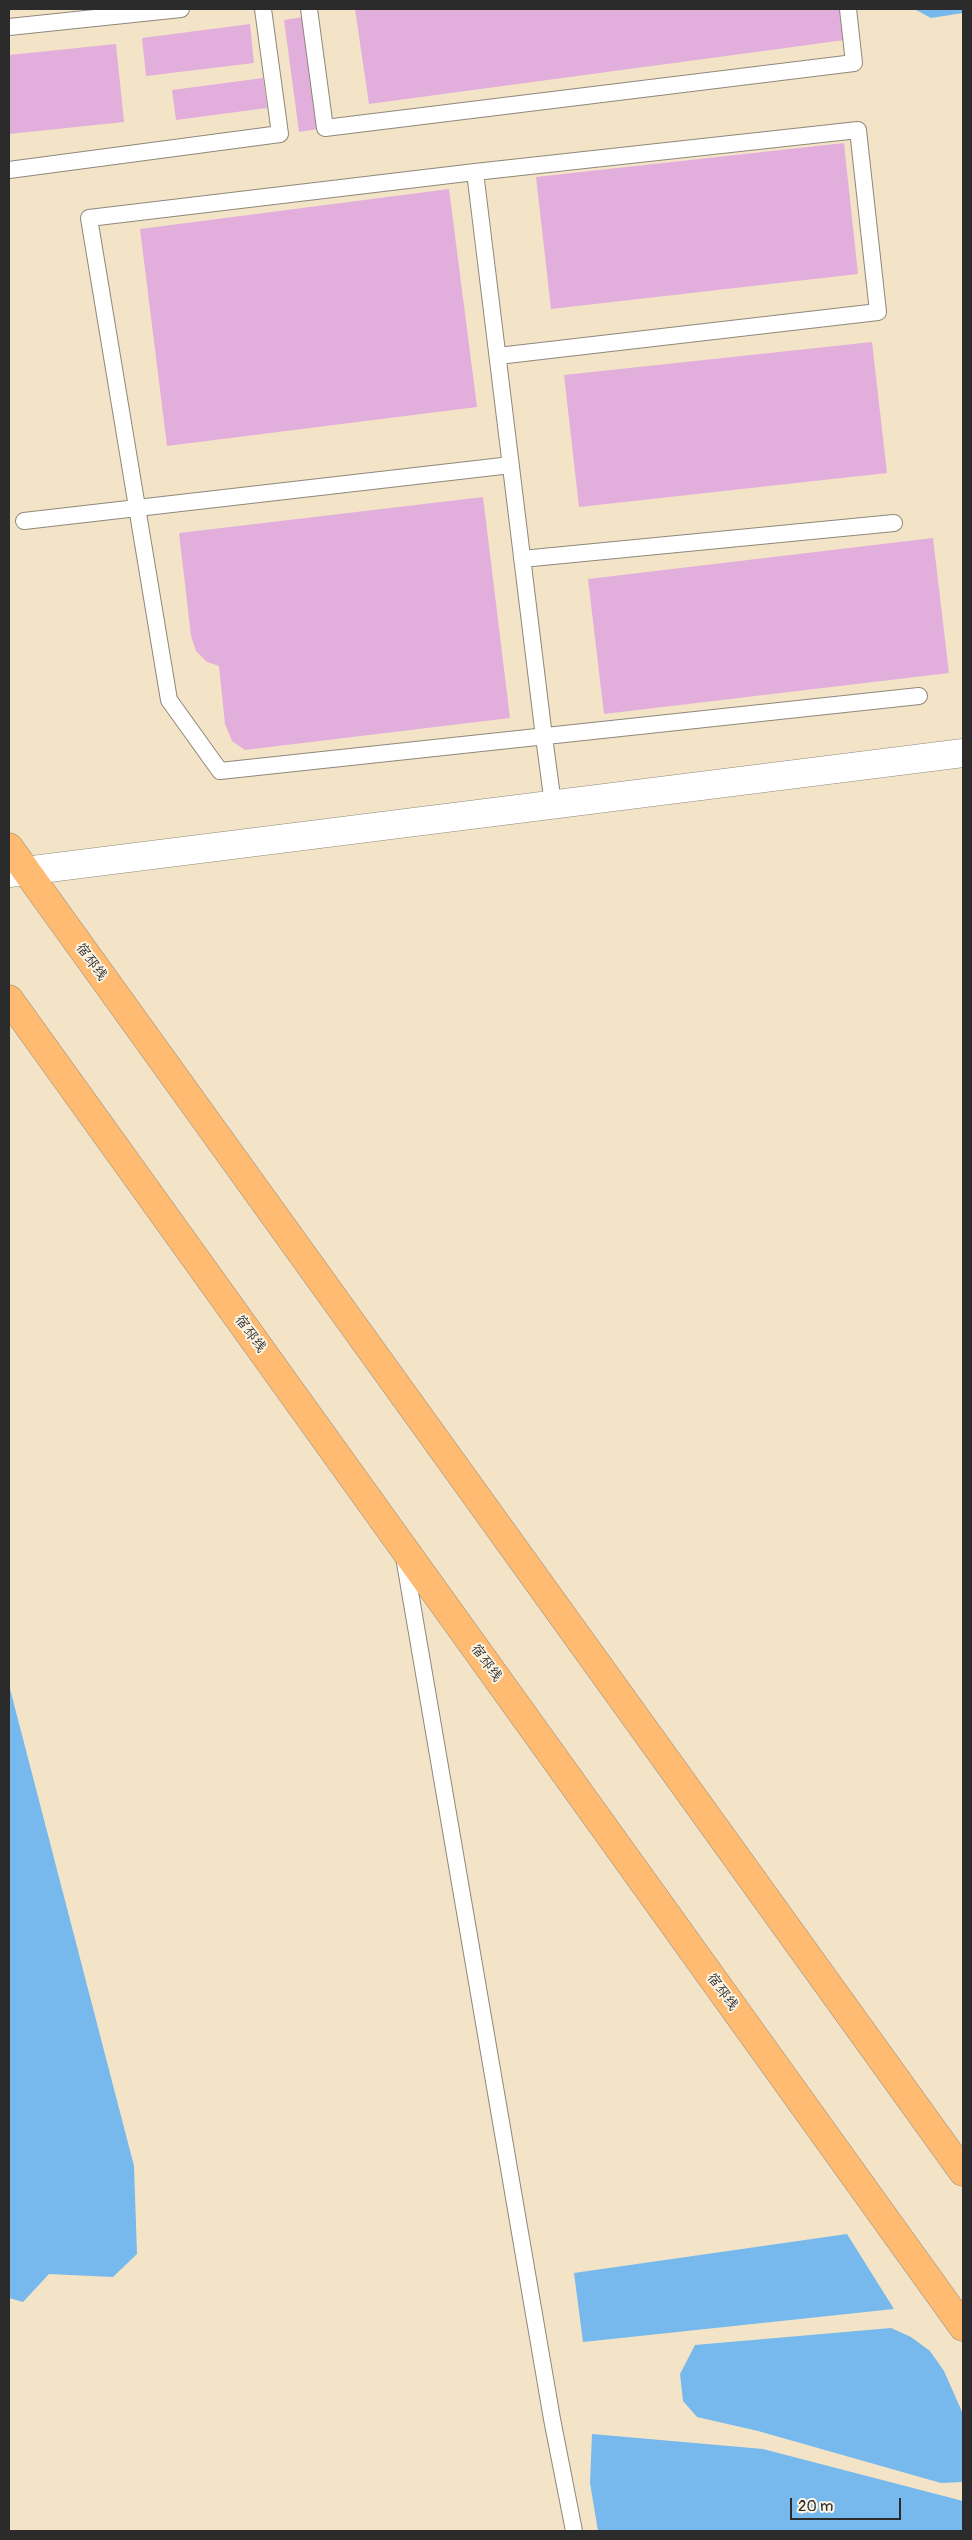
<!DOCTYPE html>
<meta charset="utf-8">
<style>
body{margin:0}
#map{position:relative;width:972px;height:2540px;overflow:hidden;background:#f3e4c8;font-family:Pangolin,sans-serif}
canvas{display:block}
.frame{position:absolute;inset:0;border:10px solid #2b2b2b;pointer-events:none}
.scale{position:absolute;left:790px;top:2498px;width:111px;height:22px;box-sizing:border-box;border:2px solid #2b2b2b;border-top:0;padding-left:6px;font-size:15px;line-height:18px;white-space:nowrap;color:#2b2b2b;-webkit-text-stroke:4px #fcf5e5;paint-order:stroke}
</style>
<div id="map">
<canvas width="972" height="2540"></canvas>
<div class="frame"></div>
<div class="scale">20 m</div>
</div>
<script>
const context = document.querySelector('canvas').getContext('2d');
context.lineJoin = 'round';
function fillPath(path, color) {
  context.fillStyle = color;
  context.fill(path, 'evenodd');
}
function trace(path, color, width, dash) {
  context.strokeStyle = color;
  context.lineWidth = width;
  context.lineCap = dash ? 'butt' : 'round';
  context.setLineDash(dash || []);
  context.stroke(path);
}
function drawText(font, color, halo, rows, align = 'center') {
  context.font = font + ' Pangolin,"LXGW WenKai TC",sans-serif';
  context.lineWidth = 4;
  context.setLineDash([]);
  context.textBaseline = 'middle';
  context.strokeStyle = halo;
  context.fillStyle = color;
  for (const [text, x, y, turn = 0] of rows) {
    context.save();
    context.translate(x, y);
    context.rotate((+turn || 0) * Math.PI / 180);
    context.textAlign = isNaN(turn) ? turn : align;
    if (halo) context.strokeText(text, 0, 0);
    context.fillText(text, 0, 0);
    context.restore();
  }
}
const water = new Path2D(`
 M 914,9 L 963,9 L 963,13 L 931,18 Z
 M 9,1685 L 134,2166 L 137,2254 L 113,2277 L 49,2274 L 23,2302 L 9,2298 Z
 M 847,2234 L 894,2309 L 583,2342 L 574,2273 Z
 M 891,2328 L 911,2337 L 930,2351 L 944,2371 L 963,2414 L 963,2482 L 941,2483 L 758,2431 L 697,2417 L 683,2401 L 680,2374 L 695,2345 Z
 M 592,2434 L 763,2449 L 963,2501 L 963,2531 L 598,2531 L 590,2483 Z`);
const building = new Path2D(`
 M 355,9 L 840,9 L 845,40 L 369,104 Z
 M 309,16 L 325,128 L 299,132 L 284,20 Z
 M 250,24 L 254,63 L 146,76 L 142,38 Z
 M 116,44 L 124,122 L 9,134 L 9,55 Z
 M 263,78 L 267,108 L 176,120 L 172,90 Z
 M 844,143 L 858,274 L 551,309 L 536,177 Z
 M 449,189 L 477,407 L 167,446 L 140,229 Z
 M 872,342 L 887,473 L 579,507 L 564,375 Z
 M 483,497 L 510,718 L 245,750 L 232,741 L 225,724 L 219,666 L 207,662 L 196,651 L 191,636 L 179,533 Z
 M 933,538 L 949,673 L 604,714 L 588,579 Z`);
const service = new Path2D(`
 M 309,9 L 325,128 L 854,63 L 848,9
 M 9,27 L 181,9
 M 9,170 L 280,134 L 263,9
 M 475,172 L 858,130 L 878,312 L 498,356
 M 24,521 L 511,465
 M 522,559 L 894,523
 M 553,804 L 544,737 L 475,172 L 89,218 L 169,700 L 220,771 L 919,696
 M 404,1557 L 552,2419 L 574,2531`);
const minor = new Path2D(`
 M 9,873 L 963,753`);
const primary = new Path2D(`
 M 9,847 L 963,2172
 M 9,999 L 963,2327`);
const streetNames = [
 ["宿邳线",91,962,54],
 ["宿邳线",250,1334,54],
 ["宿邳线",486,1663,54],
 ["宿邳线",722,1992,54]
];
fillPath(water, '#77b9ed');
fillPath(building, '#e2afdc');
trace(service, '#8f887a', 18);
trace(minor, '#8f887a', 29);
trace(primary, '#8f887a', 29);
trace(service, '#fff', 16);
trace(minor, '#fff', 28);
trace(primary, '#febb71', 28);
drawText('14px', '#2b2b2b', '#fcf5e5', streetNames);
</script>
